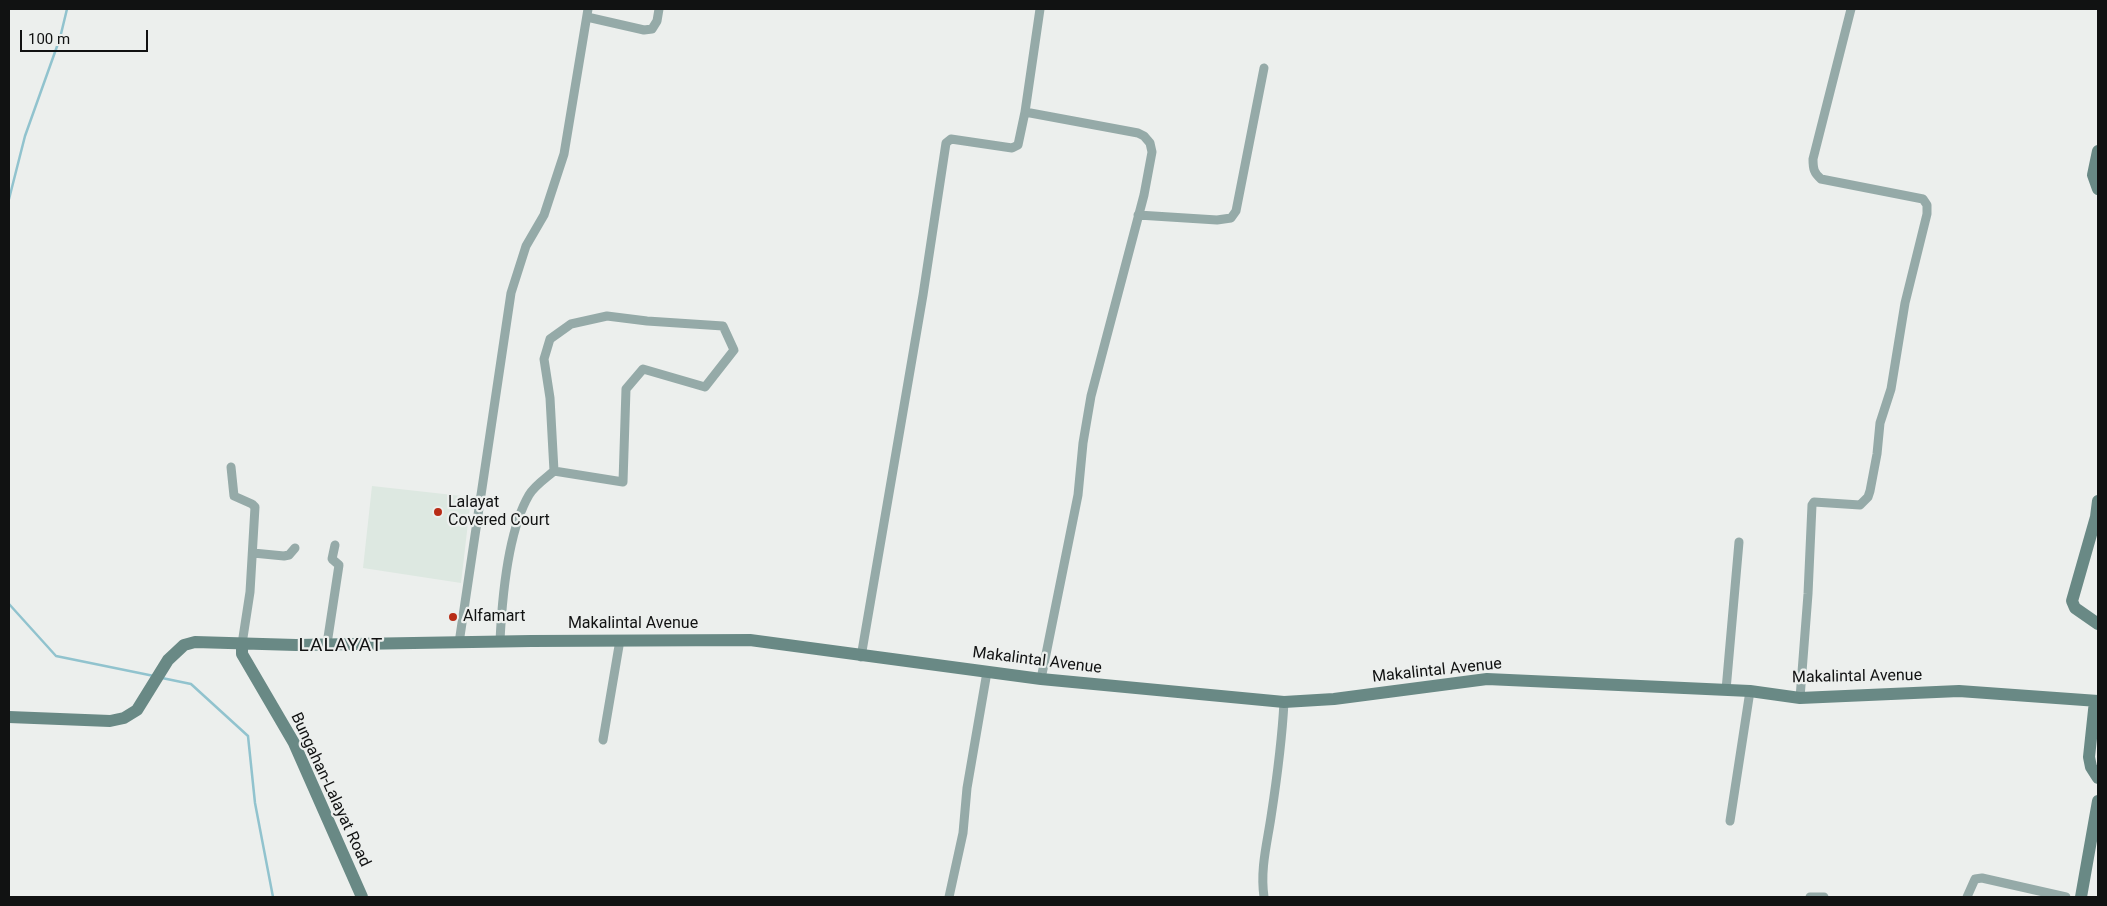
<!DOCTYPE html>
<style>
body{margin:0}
#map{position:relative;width:2107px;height:906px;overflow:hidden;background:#ecefed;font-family:Roboto,sans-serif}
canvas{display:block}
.frame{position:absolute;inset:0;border:10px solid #111212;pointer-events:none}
.scale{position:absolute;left:20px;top:30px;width:128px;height:22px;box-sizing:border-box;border:2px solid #111212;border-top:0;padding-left:6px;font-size:15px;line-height:18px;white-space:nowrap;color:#111212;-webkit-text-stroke:4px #ecefed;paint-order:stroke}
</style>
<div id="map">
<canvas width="2107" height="906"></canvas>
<div class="frame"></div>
<div class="scale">100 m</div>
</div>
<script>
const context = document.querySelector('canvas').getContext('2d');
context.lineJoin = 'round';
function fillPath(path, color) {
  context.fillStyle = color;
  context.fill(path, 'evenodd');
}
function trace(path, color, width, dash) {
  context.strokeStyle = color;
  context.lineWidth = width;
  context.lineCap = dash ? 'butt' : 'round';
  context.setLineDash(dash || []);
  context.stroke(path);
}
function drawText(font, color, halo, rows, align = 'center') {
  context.font = font + ' Roboto,sans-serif';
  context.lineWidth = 4.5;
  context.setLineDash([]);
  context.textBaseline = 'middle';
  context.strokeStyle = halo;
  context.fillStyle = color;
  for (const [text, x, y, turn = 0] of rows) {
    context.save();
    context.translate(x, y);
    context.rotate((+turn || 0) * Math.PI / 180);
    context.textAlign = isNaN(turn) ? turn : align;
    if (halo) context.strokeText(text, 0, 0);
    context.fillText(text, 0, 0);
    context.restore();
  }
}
const built = new Path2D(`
 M 372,486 L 471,497 L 461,583 L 363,568 Z`);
const stream = new Path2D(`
 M 9,199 L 25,136 L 60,38 L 67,9
 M 9,604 L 56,656 L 154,676
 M 162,678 L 191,684 L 248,736 L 255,803 L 273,897`);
const street = new Path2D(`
 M 587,17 L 644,30 L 652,29 L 657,21 L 659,9
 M 1025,112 L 1138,133 L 1144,136 L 1150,143 L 1152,152 L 1144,195 L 1091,396 L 1083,443 L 1078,495 L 1041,679
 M 1138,215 L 1217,220 L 1231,218 L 1236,211 L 1264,68
 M 231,467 L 234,496 L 252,504 L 255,507 L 250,592 L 242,644
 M 253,553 L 284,556 L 289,555 L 295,548
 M 500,641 C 502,599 508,531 529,495 C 534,486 546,478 554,471 L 550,398 L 544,359 L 550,339 L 571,324 L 607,316 L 647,321 L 723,326 L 734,350 L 705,387 L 643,369 L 626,389 L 623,482 L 554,471
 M 459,643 L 511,293 L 526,246 L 544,215 L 564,154 L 588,9
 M 327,644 L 339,565 L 332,559 L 335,545
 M 861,657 L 923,295 L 946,143 L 951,139 L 1012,148 L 1018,145 L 1025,112 L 1040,9
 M 1726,690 L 1739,542
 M 1800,698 L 1808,594 L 1812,505 L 1814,502 L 1860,505 L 1868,497 L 1870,491 L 1877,454 L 1880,423 L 1891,389 L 1905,303 L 1927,214 L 1927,205 L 1923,199 L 1821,179 C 1814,173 1813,169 1813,159 L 1851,9
 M 603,740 L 620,640
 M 1730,821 L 1750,691
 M 949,897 L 963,833 L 967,788 L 987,672
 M 1264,897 C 1260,869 1267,844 1271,817 C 1277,778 1282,740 1284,702
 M 1810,897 L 1824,897
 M 1967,897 L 1975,879 L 1982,878 L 2066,897`);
const secondary = new Path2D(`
 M 2098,151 L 2093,175 L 2098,189
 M 2098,501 L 2096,517 L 2072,601 L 2075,608 L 2098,624
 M 242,644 L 242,654 L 294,743 L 362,897
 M 2095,701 L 2089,757 L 2091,767 L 2098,778
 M 9,717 L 110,721 L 124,718 L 137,710 L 168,660 L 184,645 L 195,642 L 296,645 L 531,641 L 750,640 L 1041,679 L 1284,702 L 1334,699 L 1487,679 L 1750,691 L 1800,698 L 1959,691 L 2098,701
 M 2081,897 L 2098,801`);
const markers = [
 [438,512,5,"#b82c16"],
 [453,617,5,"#b82c16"]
];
const poiNames = [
 ["Lalayat",448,503],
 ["Covered Court",448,521],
 ["Alfamart",463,617]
];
const streetNames = [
 ["Makalintal Avenue",633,624],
 ["Makalintal Avenue",1037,661,7],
 ["Makalintal Avenue",1437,671,-6],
 ["Makalintal Avenue",1857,677,-1],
 ["Bungahan-Lalayat Road",330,790,65]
];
const quarterNames = [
 ["LALAYAT",341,646]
];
fillPath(built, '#dde8e1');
trace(stream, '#91c3ce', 2.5);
trace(street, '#95aaa8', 9);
trace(secondary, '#698985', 12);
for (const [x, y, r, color] of markers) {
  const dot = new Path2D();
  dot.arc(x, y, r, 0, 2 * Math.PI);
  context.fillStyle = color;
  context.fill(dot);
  trace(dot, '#ecefed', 2);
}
drawText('16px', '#111212', '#ecefed', poiNames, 'left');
drawText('16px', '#111212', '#ecefed', streetNames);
context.letterSpacing = '1px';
drawText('19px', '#111212', '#ecefed', quarterNames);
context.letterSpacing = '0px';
</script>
